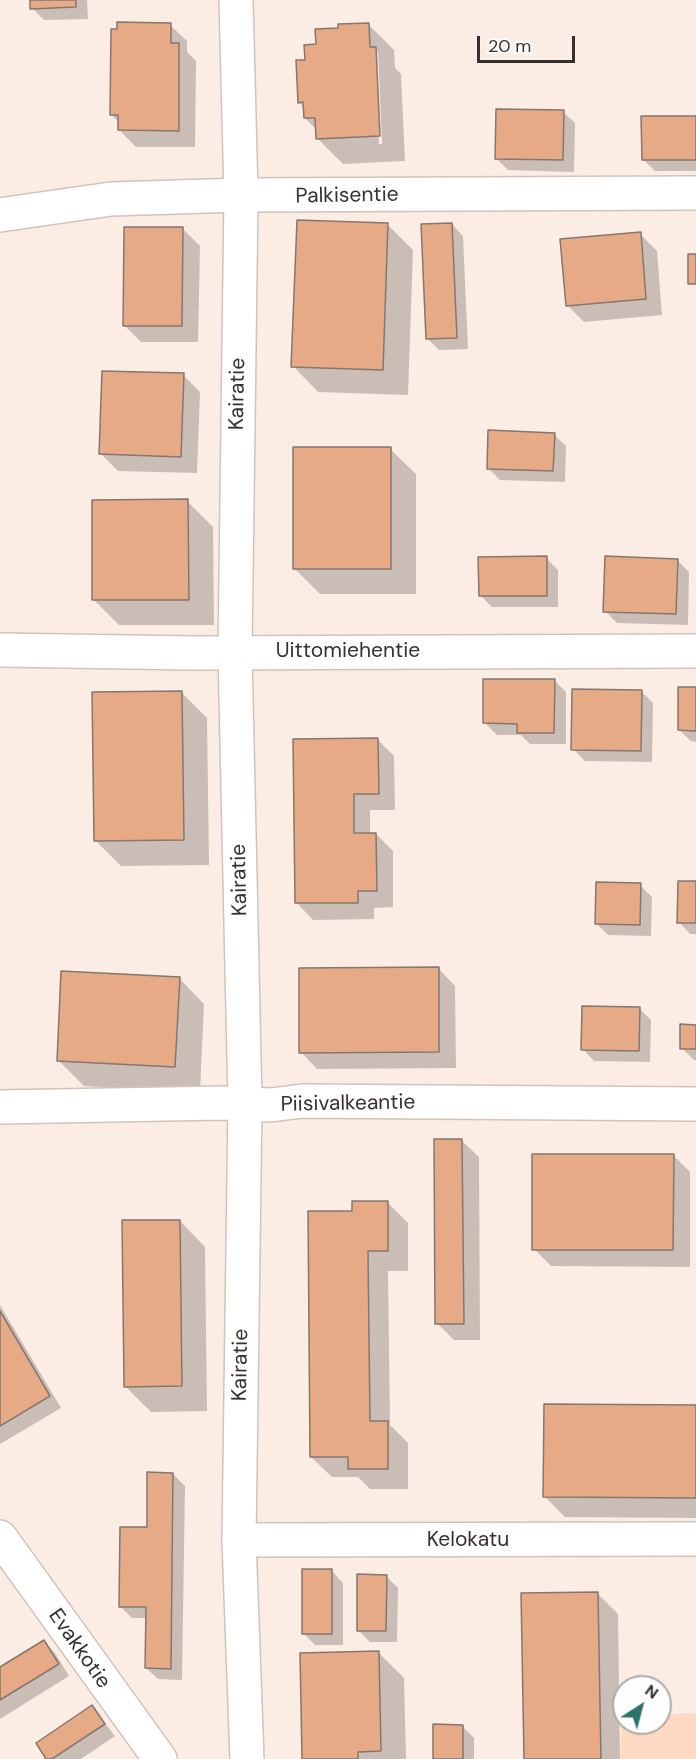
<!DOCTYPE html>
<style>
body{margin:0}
#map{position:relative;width:696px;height:1759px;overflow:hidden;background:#fcede4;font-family:"DM Sans",sans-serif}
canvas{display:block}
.north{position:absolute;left:612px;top:1675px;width:60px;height:60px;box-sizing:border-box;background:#fdfdfd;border:2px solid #adabaa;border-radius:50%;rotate:36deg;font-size:16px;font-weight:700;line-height:24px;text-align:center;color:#36312e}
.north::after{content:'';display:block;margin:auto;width:21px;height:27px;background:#2c7369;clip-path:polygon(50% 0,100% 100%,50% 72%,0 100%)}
.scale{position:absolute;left:477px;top:36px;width:98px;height:27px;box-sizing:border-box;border:3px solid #36312e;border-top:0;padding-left:8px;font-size:18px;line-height:21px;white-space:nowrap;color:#36312e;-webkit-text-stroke:4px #fdfdfd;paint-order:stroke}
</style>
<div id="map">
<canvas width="696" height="1759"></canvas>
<div class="north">N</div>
<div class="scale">20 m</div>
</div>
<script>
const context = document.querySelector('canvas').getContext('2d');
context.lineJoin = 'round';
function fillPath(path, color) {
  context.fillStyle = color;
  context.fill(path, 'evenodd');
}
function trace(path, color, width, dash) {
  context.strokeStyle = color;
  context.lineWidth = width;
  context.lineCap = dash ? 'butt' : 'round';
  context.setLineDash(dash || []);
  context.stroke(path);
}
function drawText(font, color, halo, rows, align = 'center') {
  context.font = font + ' "DM Sans",sans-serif';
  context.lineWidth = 5;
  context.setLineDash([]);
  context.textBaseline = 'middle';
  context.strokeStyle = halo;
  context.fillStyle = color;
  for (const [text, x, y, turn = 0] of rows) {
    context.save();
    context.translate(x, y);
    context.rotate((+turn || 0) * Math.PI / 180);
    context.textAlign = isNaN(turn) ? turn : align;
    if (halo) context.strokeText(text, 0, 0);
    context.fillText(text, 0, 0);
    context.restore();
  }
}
const green = new Path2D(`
 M 696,1713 L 696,1759 L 620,1759 L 622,1717 L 624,1723 L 660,1723 L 660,1715 Z`);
const shadow = new Path2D(`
 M 31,0 L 87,0 L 88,19 L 44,20 L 32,8 Z
 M 368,24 L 394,50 L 395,68 L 401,74 L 405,161 L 343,164 L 317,138 L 317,130 L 305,118 L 304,107 L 299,102 L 306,61 L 317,46 L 339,30 ZM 374,49 L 378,52 L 382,144 L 379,144 Z
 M 170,25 L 187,41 L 187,52 L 196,61 L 195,147 L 136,147 L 119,130 L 120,123 L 111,115 Z
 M 563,112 L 575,123 L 574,172 L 508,170 L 497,159 Z
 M 696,117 L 696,171 L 655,171 L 643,159 Z
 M 452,224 L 463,236 L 468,349 L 439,350 L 427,338 Z
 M 388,225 L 413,250 L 408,395 L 318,392 L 293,366 Z
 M 183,229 L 200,246 L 198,342 L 141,342 L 124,325 Z
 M 640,234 L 657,251 L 662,315 L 584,322 L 567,305 Z
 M 183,375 L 200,392 L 197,473 L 118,471 L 101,454 Z
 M 554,435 L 566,446 L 565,482 L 500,480 L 488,468 Z
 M 390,449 L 416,474 L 416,594 L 320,594 L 295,569 Z
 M 187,501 L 213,527 L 214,625 L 119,625 L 94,600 Z
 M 546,558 L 558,570 L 558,607 L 492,607 L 480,595 Z
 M 677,560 L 689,572 L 688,625 L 617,623 L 605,611 Z
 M 554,680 L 566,692 L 566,744 L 530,744 L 521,735 L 497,735 L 485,723 Z
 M 696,689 L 696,742 L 691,741 L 679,730 Z
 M 641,691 L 653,703 L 652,762 L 585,761 L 573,749 Z
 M 182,693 L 207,718 L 209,865 L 121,866 L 95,840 Z
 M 377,739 L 394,756 L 395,810 L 370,810 L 370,834 L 376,834 L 393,851 L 393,907 L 374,908 L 374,919 L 313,920 L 297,903 Z
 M 696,883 L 696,934 L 690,934 L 679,922 Z
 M 640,885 L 652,897 L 651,936 L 608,935 L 596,923 Z
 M 439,969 L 455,986 L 456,1068 L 317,1069 L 301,1052 Z
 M 179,978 L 204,1004 L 200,1092 L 84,1086 L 58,1060 Z
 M 639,1008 L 651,1020 L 650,1062 L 594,1061 L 583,1049 Z
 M 696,1026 L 696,1060 L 694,1060 L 682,1048 Z
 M 462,1141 L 479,1157 L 480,1340 L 454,1340 L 437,1323 Z
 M 673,1155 L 690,1172 L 690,1267 L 551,1266 L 534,1249 Z
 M 387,1202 L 408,1223 L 408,1271 L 388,1271 L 390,1425 L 408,1443 L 408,1489 L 370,1489 L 358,1477 L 332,1477 L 311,1457 L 354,1212 Z
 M 180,1221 L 205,1247 L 207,1411 L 151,1412 L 125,1386 Z
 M 0,1305 L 61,1408 L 0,1444 Z
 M 696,1406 L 696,1518 L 565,1517 L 545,1497 Z
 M 173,1474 L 185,1486 L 182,1680 L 158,1679 L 146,1668 L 147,1618 L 132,1618 L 120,1606 L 148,1529 Z
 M 332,1571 L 343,1583 L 343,1645 L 315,1645 L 303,1633 Z
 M 386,1576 L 398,1588 L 397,1642 L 370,1642 L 358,1630 Z
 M 597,1593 L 618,1614 L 620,1759 L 526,1759 Z
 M 44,1642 L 55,1653 L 69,1676 L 0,1719 L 0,1669 Z
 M 379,1653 L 404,1678 L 406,1759 L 303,1759 Z
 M 92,1707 L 115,1736 L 81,1759 L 48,1759 Z
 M 462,1726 L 474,1738 L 474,1759 L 435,1759 Z`);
const building = new Path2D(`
 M 30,0 L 76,0 L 76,7 L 30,9 Z
 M 117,22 L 171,23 L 171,43 L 179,43 L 179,131 L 118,130 L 118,115 L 110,115 L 111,29 L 117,29 Z
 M 369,23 L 370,47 L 376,47 L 380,136 L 316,139 L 315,118 L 304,118 L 303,102 L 298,103 L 296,60 L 305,60 L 304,45 L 316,44 L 315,29 L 338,28 L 338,24 Z
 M 496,109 L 564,110 L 563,160 L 495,159 Z
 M 641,116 L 696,116 L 696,160 L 642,160 Z
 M 297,220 L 388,223 L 383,370 L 291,367 Z
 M 452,223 L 457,338 L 426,339 L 421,224 Z
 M 124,227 L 183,227 L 182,326 L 123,326 Z
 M 641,232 L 646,299 L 566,306 L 560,239 Z
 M 688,254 L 696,254 L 696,284 L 688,284 Z
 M 102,371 L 184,373 L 181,457 L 99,454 Z
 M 488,430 L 555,433 L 553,471 L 487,469 Z
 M 293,447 L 391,447 L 391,569 L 293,569 Z
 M 188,499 L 189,600 L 92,600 L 92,500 Z
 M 547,556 L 547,596 L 479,596 L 478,557 Z
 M 605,556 L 678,559 L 676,614 L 603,612 Z
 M 483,679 L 555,679 L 554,733 L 517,733 L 517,724 L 483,723 Z
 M 678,687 L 696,687 L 696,731 L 678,730 Z
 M 572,689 L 642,690 L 641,751 L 571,750 Z
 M 182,691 L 184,840 L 94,841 L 92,692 Z
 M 378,738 L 379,794 L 354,794 L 354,833 L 376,833 L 377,891 L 358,891 L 358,903 L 295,903 L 293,739 Z
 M 678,881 L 696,881 L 696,923 L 677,923 Z
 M 596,882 L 641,883 L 640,925 L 595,924 Z
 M 439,967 L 439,1052 L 299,1053 L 299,968 Z
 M 61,971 L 180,977 L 175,1067 L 57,1061 Z
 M 582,1006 L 640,1007 L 639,1051 L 581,1050 Z
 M 680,1024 L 696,1025 L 696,1049 L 680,1049 Z
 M 434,1139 L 462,1139 L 464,1324 L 435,1324 Z
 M 532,1154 L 674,1154 L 673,1250 L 532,1250 Z
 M 352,1201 L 388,1201 L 388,1251 L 368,1251 L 370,1421 L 388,1421 L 388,1469 L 348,1469 L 348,1457 L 310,1457 L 308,1211 L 352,1211 Z
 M 122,1220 L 180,1220 L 182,1386 L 124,1387 Z
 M 0,1311 L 50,1396 L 0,1426 Z
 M 544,1404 L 696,1405 L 696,1498 L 543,1497 Z
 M 147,1472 L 173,1473 L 171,1669 L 145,1668 L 146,1607 L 119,1607 L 120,1527 L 147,1527 Z
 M 302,1569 L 332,1569 L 332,1634 L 302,1634 Z
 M 357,1574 L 387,1575 L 386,1631 L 357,1631 Z
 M 598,1592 L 601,1759 L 524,1759 L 521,1593 Z
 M 44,1640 L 59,1664 L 0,1700 L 0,1667 Z
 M 379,1651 L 381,1751 L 358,1752 L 358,1759 L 302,1759 L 300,1653 Z
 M 92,1705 L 105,1724 L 52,1759 L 46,1759 L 36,1743 Z
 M 433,1724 L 463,1725 L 463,1759 L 433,1759 Z`);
const minor = new Path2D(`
 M 0,215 L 111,199 L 241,195 L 696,193
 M 0,650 L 193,653 L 696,651
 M 0,1107 L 221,1103 L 271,1105 L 302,1101 L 696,1104
 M 0,1537 L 160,1759
 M 239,1540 L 696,1539`);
const major = new Path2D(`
 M 236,0 L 241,195 L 235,652 L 245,1103 L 239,1540 L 247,1759`);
const streetNames = [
 ["Palkisentie",347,196,-1],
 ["Kairatie",238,394,-89],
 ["Uittomiehentie",348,651],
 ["Kairatie",240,880,-91],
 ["Piisivalkeantie",348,1104,-1],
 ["Kairatie",241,1365,-89],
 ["Kelokatu",468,1540],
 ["Evakkotie",79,1649,55]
];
fillPath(green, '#ffd9c3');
fillPath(shadow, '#0003');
fillPath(building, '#e6aa86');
trace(building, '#847770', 1.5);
trace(minor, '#d1c3bb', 36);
trace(major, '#d1c3bb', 36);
trace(minor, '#fff', 33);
trace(major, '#fff', 33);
drawText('21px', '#36312e', '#fdfdfd', streetNames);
</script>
